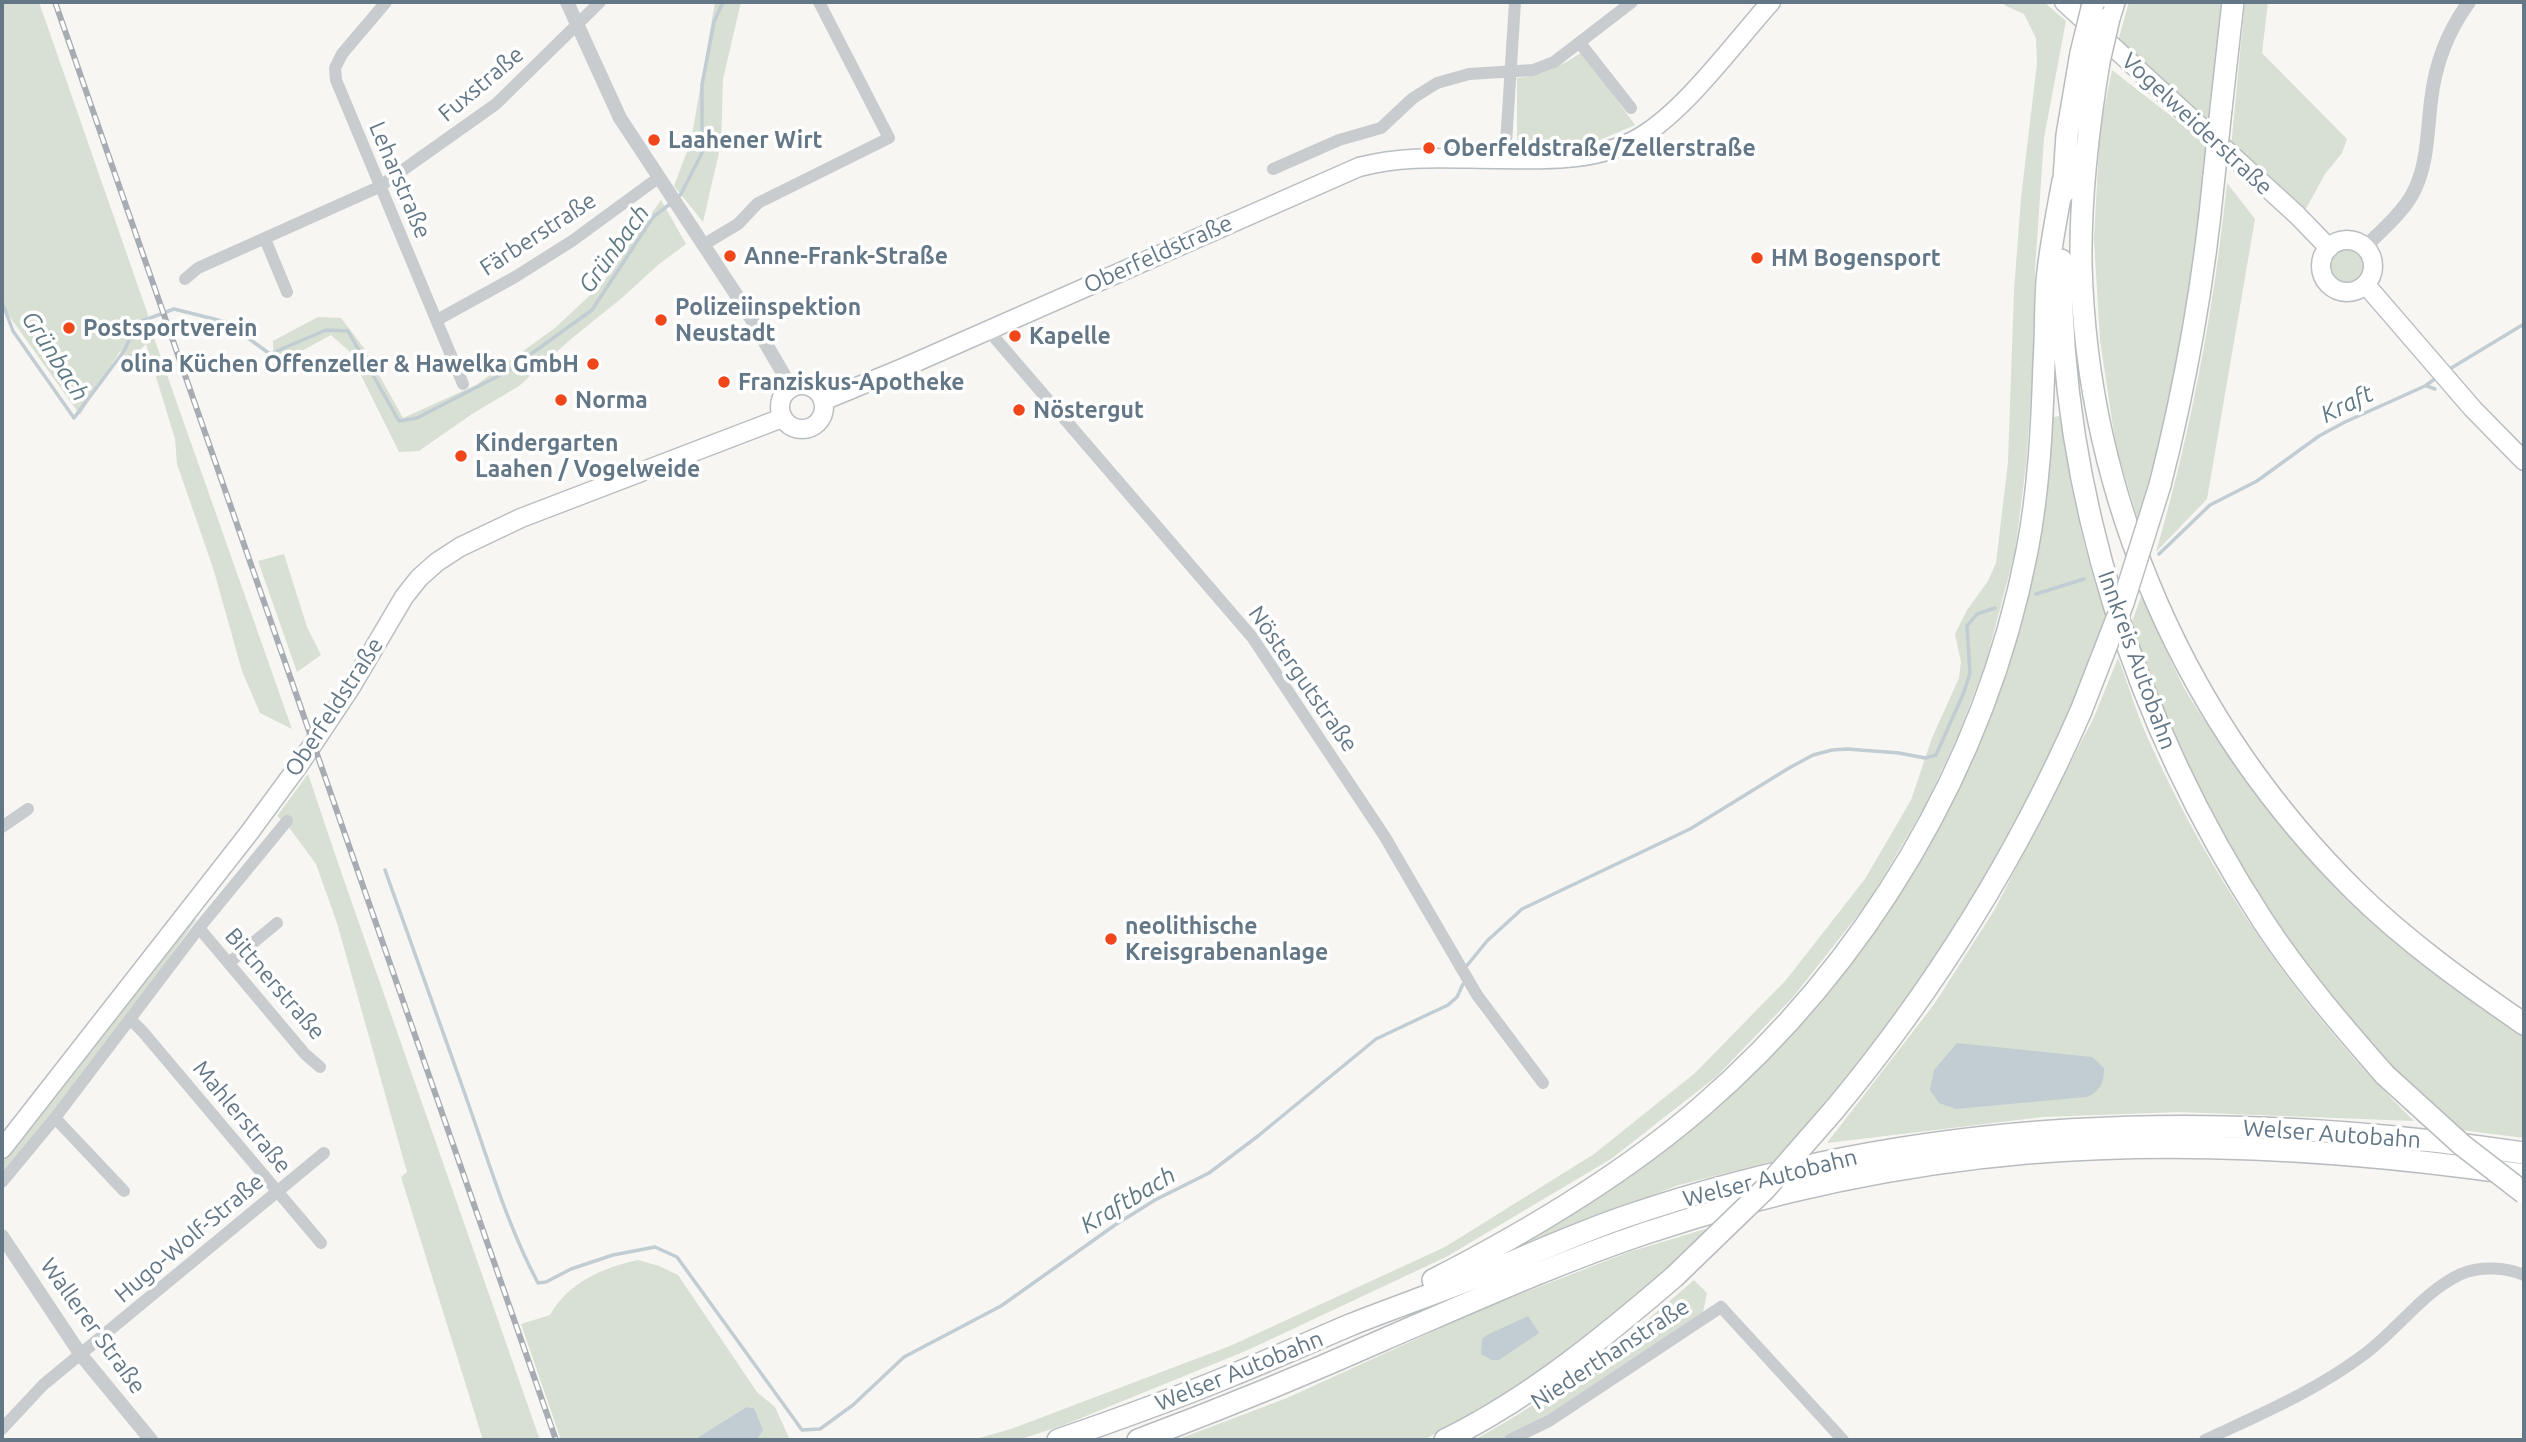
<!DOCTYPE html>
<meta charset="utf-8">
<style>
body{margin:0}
#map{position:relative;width:2526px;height:1442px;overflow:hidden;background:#f7f6f3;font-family:Ubuntu,sans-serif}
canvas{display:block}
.frame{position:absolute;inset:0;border:4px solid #637786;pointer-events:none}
</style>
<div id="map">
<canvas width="2526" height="1442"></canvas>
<div class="frame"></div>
</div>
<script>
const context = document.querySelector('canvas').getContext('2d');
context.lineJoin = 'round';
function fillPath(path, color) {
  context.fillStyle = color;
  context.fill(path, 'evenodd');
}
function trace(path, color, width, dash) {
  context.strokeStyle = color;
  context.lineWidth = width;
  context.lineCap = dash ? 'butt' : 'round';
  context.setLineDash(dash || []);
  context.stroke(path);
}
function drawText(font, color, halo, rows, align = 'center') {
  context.font = font + ' Ubuntu,sans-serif';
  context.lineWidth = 7;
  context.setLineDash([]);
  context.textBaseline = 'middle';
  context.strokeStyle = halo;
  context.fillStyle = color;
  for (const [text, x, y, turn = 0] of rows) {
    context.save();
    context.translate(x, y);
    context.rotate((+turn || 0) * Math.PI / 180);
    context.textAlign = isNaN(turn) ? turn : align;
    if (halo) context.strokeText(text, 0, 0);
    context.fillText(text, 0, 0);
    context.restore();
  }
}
const green = new Path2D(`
 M 2,2 L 39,2 L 147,312 L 154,338 L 292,729 L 260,713 L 242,671 L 214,571 L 177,464 L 175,439 L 146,344 L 129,360 L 120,351 L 80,415 L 2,306 Z
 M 715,2 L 741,2 L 723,79 L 721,144 L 703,222 L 674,186 L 691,141 Z
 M 2007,2 L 2044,2 L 2066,21 L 2044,138 L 2035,270 L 2033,369 L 2026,465 L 2015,552 L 1986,662 L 1958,736 L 1925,806 L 1869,901 L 1793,997 L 1717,1076 L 1611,1159 L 1446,1257 L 1248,1350 L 1064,1425 L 1018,1440 L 972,1440 L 1011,1429 L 1230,1346 L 1445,1247 L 1594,1154 L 1695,1073 L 1786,980 L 1865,879 L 1911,800 L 1932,738 L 1959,678 L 1961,662 L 1955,634 L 1967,610 L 1988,581 L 1996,563 L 2008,462 L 2014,291 L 2021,198 L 2037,63 L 2036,38 L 2024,14 L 2004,5 Z
 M 2129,2 L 2224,2 L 2209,123 L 2118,41 Z
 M 2245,2 L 2268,2 L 2262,53 L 2347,139 L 2342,153 L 2325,174 L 2303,214 L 2231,147 Z
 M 1582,52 L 1635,125 L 1600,140 L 1557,147 L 1517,146 L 1517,78 C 1543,75 1560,67 1582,52 Z
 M 2112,70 L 2207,144 L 2194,270 L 2175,383 L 2138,520 L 2116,447 L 2100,340 L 2094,239 L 2100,129 Z
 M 2227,183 L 2255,219 L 2207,499 L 2156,552 C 2191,432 2214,309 2227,183 Z
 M 661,200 L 686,244 L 658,265 L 623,297 L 571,339 L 519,386 L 472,414 L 419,451 L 399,452 L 349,351 L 331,335 L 274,366 L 273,341 L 318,317 L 341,318 L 364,348 L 403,418 L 476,385 L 555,328 L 602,284 Z
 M2327 265a20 20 0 1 1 40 0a20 20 0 1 1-40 0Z
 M 2060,416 C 2071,485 2082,552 2107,616 L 2071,707 L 2019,818 L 1964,915 L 1898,1014 L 1777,1160 L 1679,1185 L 1528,1242 L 1526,1238 L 1695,1124 L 1784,1041 L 1846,965 L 1932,841 L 1982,735 L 2025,604 L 2047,500 L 2053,417 Z
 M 284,554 L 307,627 L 321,655 L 297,672 L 258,561 Z
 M 2142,594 C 2155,625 2168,656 2183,686 C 2192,703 2204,719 2215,735 C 2293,857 2401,960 2524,1036 L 2524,1138 L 2461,1130 L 2393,1067 L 2312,975 L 2240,867 L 2193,781 L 2147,673 L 2130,627 Z
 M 2118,658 C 2129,686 2137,716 2150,743 C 2215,886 2302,1012 2414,1121 L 2179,1112 L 2043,1117 L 1827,1143 L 1935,1003 L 1995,909 L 2094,717 Z
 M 308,774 L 338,863 L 540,1440 L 483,1440 L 401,1177 L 407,1172 L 337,923 L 316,864 L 288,826 L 277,816 Z
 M 191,914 L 196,920 L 98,1058 L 4,1173 L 2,1171 L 2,1162 L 12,1144 Z
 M 1712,1227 L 1609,1321 L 1528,1380 L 1424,1440 L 1176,1440 L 1287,1398 L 1482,1309 L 1629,1252 Z
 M 638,1260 L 659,1266 L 678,1275 L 757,1392 L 775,1407 L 790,1440 L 757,1440 L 762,1430 L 754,1408 L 746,1407 L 694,1440 L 561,1440 L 521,1324 L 550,1315 C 569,1282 602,1268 638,1260 Z
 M 1694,1280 L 1707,1293 L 1703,1312 L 1541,1419 L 1500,1440 L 1474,1440 C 1554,1397 1626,1339 1694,1280 Z`);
const water = new Path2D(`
 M 1957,1043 L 2092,1057 L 2104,1068 C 2104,1083 2100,1092 2086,1097 L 1956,1109 L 1939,1103 L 1930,1090 L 1934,1070 Z
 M 1528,1316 L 1539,1333 L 1499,1360 L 1492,1360 L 1481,1354 L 1482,1339 L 1487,1335 Z
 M 746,1407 L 754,1408 L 763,1430 L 757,1440 L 694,1440 Z`);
const stream = new Path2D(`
 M 676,199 L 681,194 L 702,153 L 702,85 L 714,22 L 723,2
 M 2,302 L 13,331 L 74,418 L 124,351 L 137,323 L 174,309 L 226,322 L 270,354 L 326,330 L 348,331 L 399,421 L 417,418 L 506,372 L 592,310 L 653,217 L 670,204
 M 2448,370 L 2524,324
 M 2427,386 L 2435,389
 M 2159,554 L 2210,505 L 2257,481 L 2319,436 L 2345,422 L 2425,386 L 2439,376
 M 2036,594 L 2084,579
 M 385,870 C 412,946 440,1023 467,1100 C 489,1162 507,1225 538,1283 L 546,1282 L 571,1269 L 613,1255 L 655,1247 L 677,1257 L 802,1430 L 820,1429 L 853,1405 L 904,1357 L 1001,1306 L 1115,1225 L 1155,1200 L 1209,1173 L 1258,1136 L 1376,1039 L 1448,1005 L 1457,997 L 1463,984
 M 1465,968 L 1487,941 L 1522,909 L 1690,829 L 1789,768 L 1813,755 L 1832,750 L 1847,749 L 1899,753 L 1925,758 L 1936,755 L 1964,692 L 1970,673 L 1967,626 L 1977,614 L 1995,608`);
const minor = new Path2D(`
 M 386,2 L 342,54 L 335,68 L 336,80 L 463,384
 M 1580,43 L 1631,108
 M 1505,159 L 1515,2
 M 1273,169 L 1339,140 L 1381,128 L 1413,98 L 1437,83 L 1469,74 L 1533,70 L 1554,62 L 1632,2
 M 265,239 L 287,292
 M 703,245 L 738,224 L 758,203 L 889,138 L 819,2
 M 185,279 L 198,268 L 379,187 L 496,104 L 600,2
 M 437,320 L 515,277 L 572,241 L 658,178
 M 988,330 L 1252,637 L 1385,837 L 1477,995 L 1543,1083
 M 2,827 L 28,809
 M 199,928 L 305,1054 L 320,1067
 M 230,962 L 277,923
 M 130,1019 L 143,1032 L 321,1243
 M 55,1118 L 124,1191
 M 2,1182 L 55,1118 L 199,928 L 287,821
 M 2,1429 L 43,1385 L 324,1153
 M 1510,1440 L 1549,1421 L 1721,1307 L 1843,1440
 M 2205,1440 C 2261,1414 2316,1391 2366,1353 C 2398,1329 2424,1291 2461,1274 C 2480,1266 2506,1267 2524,1275`);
const tertiary = new Path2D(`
 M 567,2 L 620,118 L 745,308 L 791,387
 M 2365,247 C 2381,231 2401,214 2412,195 C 2428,166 2427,133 2431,101 C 2435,64 2447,32 2469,2
 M 2,1236 L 81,1355 L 151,1440`);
const secondary = new Path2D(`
 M 2064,2 L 2297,215 L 2329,248
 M2321 266a26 26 0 1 1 52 0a26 26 0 1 1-52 0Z
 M 2366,285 L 2473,409 L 2524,461
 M780 407a22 22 0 1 1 44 0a22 22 0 1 1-44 0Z
 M 823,401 L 905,367 L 1359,167 C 1407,154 1452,159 1502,159 C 1545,160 1593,161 1633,141 C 1682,116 1733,44 1771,2
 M 2,1149 L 249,833 L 299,765 L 351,687 L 404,597 L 419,578 L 437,562 L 460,547 L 521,518 L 782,418`);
const motorway = new Path2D(`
 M 2109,18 L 2114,2
 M 2099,62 C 2088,129 2080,196 2081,264 C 2087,501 2188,726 2356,892 C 2407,942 2466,984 2524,1024
 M 2221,109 L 2233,2
 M 2063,193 L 2067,135 L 2081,53
 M 2061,260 C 2060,494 2136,725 2263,921 C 2299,976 2342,1026 2385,1075
 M 2160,485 C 2186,383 2204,281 2214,176
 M 1834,1110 C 1935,989 2018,855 2081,711
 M 1433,1280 C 1527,1232 1620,1177 1700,1108 C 1866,965 1985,767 2027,551 C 2039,489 2042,426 2044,363 C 2046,336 2045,308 2047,281 C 2050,248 2057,214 2063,181
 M 1058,1440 C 1116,1420 1174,1399 1230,1376 C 1270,1360 1310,1342 1350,1325 C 1390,1309 1431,1295 1471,1279 C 1523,1258 1574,1234 1627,1216 C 1921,1116 2219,1107 2524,1153
 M 1138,1440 C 1221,1409 1304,1375 1385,1339 C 1471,1302 1557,1263 1646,1233 C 1769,1192 1898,1164 2027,1153 C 2193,1139 2360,1151 2524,1175
 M 1445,1440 C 1530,1398 1603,1338 1674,1277`);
const rail = new Path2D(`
 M 55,2 L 556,1440`);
const motorwayBridge = new Path2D(`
 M 2081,53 L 2093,4
 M 2099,62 L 2109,18
 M 2214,176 L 2221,109
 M 2081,711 L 2123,603 L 2160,485
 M 2385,1075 L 2462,1145 L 2524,1193
 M 1674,1277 L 1765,1189 L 1834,1110`);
const markers = [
 [654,140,7,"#f04619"],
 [1429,148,7,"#f04619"],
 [730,256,7,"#f04619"],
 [1757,258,7,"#f04619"],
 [661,320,7,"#f04619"],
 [69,328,7,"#f04619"],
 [1015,336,7,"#f04619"],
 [593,364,7,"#f04619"],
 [724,382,7,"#f04619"],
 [561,400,7,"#f04619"],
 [1019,410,7,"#f04619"],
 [461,456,7,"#f04619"],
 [1111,939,7,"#f04619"]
];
const streetNames = [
 ["Fuxstraße",481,84,-40],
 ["Vogelweiderstraße",2197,124,43],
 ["Leharstraße",400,180,67],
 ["Färberstraße",538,234,-33],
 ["Oberfeldstraße",1158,254,-24],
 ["Innkreis Autobahn",2137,660,70],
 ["Nöstergutstraße",1303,679,55],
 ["Oberfeldstraße",334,707,-57],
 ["Bittnerstraße",275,984,49],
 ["Mahlerstraße",242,1117,50],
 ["Welser Autobahn",2332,1134,4],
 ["Welser Autobahn",1770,1178,-14],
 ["Hugo-Wolf-Straße",189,1238,-40],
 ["Wallerer Straße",93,1326,54],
 ["Niederthanstraße",1610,1354,-33],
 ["Welser Autobahn",1239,1371,-22]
];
const poiNames = [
 ["Laahener Wirt",668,140],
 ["Oberfeldstraße/Zellerstraße",1443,148],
 ["Anne-Frank-Straße",744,256],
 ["HM Bogensport",1771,258],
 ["Polizeiinspektion",675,307],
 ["Neustadt",675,333],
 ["Postsportverein",83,328],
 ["Kapelle",1029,336],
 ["olina Küchen Offenzeller & Hawelka GmbH",579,364,"right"],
 ["Franziskus-Apotheke",738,382],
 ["Norma",575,400],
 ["Nöstergut",1033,410],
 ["Kindergarten",475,443],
 ["Laahen / Vogelweide",475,469],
 ["neolithische",1125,926],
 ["Kreisgrabenanlage",1125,952]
];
const waterNames = [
 ["Grünbach",614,249,-54],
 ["Grünbach",55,356,57],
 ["Kraft",2347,404,-26],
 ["Kraftbach",1128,1200,-31]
];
fillPath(green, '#d8dfd3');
fillPath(water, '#c1cdd2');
trace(stream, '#c1cdd2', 3.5);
trace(secondary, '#b8bec2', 21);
trace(motorway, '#b8bcbf', 24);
trace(minor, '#c9cccf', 12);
trace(tertiary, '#c9cccf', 14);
trace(secondary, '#fff', 18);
trace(motorway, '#fff', 21);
trace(rail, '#a6acb2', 6);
trace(rail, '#fff', 3.5, [10]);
trace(motorwayBridge, '#b8bcbf', 24, []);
trace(motorwayBridge, '#fff', 21);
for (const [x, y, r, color] of markers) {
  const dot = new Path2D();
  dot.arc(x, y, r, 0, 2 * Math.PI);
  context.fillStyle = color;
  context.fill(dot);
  trace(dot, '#fff', 2.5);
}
drawText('23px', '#637786', '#fff', streetNames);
drawText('bold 23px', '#637786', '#fff', poiNames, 'left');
drawText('italic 24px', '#5f7a83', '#fff', waterNames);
</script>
